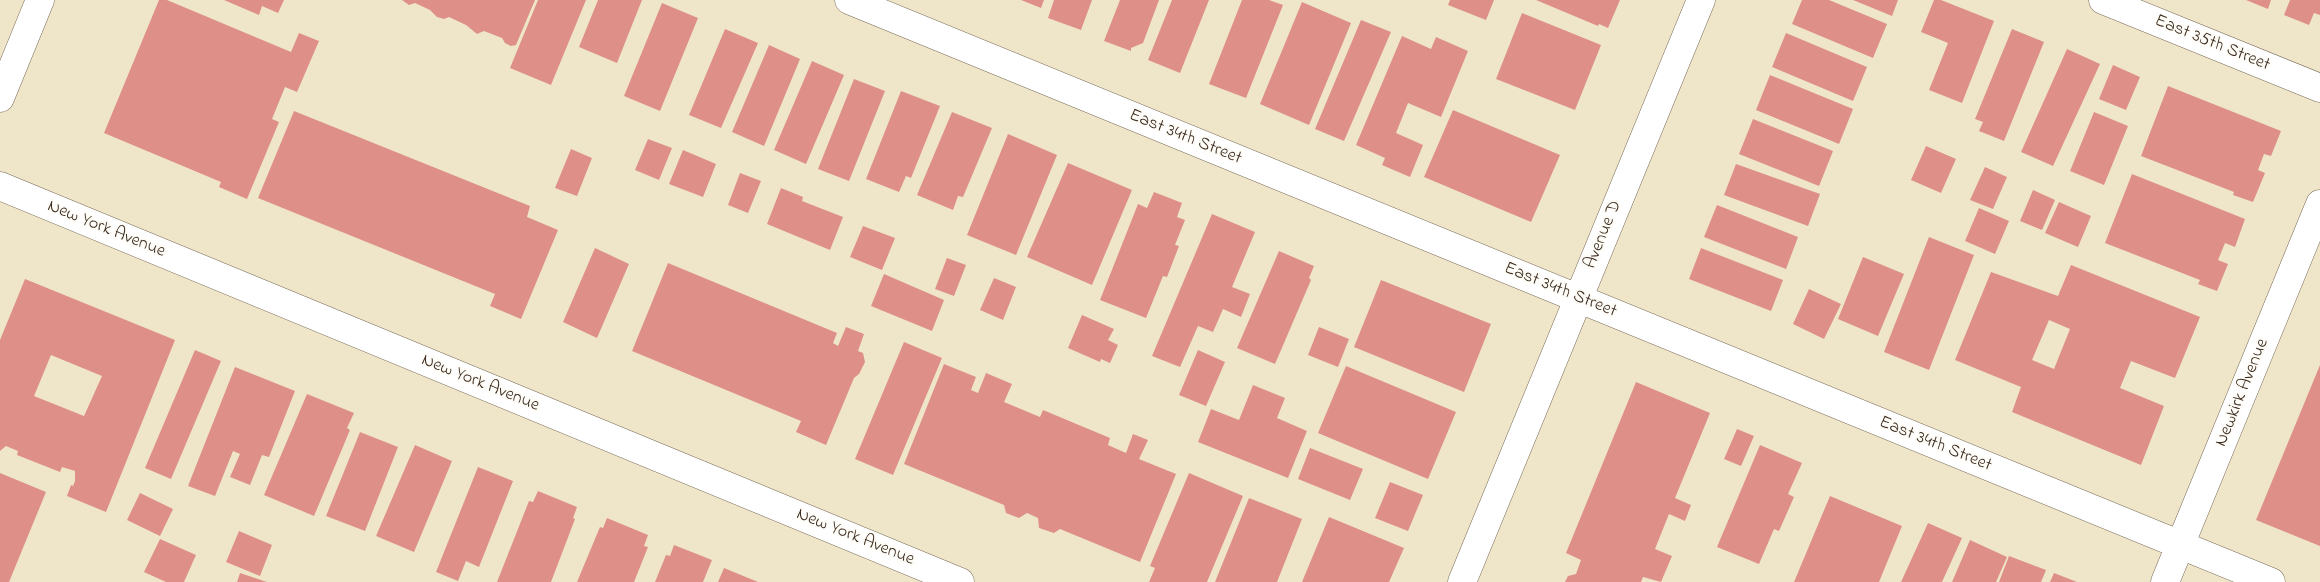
<!DOCTYPE html>
<style>
body{margin:0}
canvas{display:block;background:#efe6c9}
</style>
<canvas width="2320" height="582"></canvas>
<script>
const context = document.querySelector('canvas').getContext('2d');
context.lineJoin = 'round';
function fillPath(path, color) {
  context.fillStyle = color;
  context.fill(path, 'evenodd');
}
function trace(path, color, width, dash) {
  context.strokeStyle = color;
  context.lineWidth = width;
  context.lineCap = dash ? 'butt' : 'round';
  context.setLineDash(dash || []);
  context.stroke(path);
}
function drawText(font, color, halo, rows, align = 'center') {
  context.font = font + ' "Indie Flower",sans-serif';
  context.lineWidth = 4;
  context.setLineDash([]);
  context.textBaseline = 'middle';
  context.strokeStyle = halo;
  context.fillStyle = color;
  for (const [text, x, y, turn = 0] of rows) {
    context.save();
    context.translate(x, y);
    context.rotate((+turn || 0) * Math.PI / 180);
    context.textAlign = isNaN(turn) ? turn : align;
    if (halo) context.strokeText(text, 0, 0);
    context.fillText(text, 0, 0);
    context.restore();
  }
}
const building = new Path2D(`
 M 159,0 L 167,0 L 291,52 L 299,33 L 319,41 L 297,92 L 285,87 L 272,119 L 279,122 L 247,199 L 219,187 L 221,182 L 104,133 Z
 M 224,0 L 284,0 L 278,13 L 262,6 L 259,15 Z
 M 402,0 L 535,0 L 516,45 L 511,46 L 505,43 L 502,38 L 484,31 L 477,34 L 466,25 L 449,17 L 444,19 L 437,17 L 430,10 L 415,3 L 409,5 Z
 M 538,0 L 586,0 L 551,85 L 510,68 Z
 M 598,0 L 642,0 L 617,63 L 579,47 Z
 M 1021,0 L 1044,0 L 1041,8 Z
 M 1054,0 L 1092,0 L 1081,30 L 1048,18 Z
 M 1120,0 L 1159,0 L 1143,43 L 1131,48 L 1131,51 L 1104,41 Z
 M 1172,0 L 1209,0 L 1180,73 L 1148,60 Z
 M 1242,0 L 1269,0 L 1283,5 L 1246,98 L 1209,84 Z
 M 1450,0 L 1494,0 L 1486,20 L 1448,5 Z
 M 1536,0 L 1620,0 L 1608,28 L 1599,24 L 1598,26 Z
 M 1802,0 L 1829,0 L 1887,24 L 1873,58 L 1792,24 Z
 M 1853,0 L 1898,0 L 1892,16 Z
 M 1934,0 L 1941,0 L 1994,21 L 1962,103 L 1929,90 L 1948,43 L 1921,32 Z
 M 2246,0 L 2271,0 L 2268,9 Z
 M 2290,0 L 2320,0 L 2320,15 L 2314,13 L 2309,25 L 2284,15 Z
 M 1302,2 L 1351,23 L 1309,125 L 1260,104 Z
 M 662,3 L 698,18 L 660,111 L 624,96 Z
 M 1522,13 L 1601,45 L 1575,110 L 1496,79 Z
 M 1361,20 L 1391,32 L 1344,141 L 1315,129 Z
 M 725,29 L 758,43 L 721,128 L 689,115 Z
 M 2012,29 L 2044,42 L 2004,141 L 1979,131 L 1983,122 L 1975,119 Z
 M 1786,33 L 1867,67 L 1853,101 L 1772,67 Z
 M 1402,36 L 1431,49 L 1436,37 L 1468,51 L 1441,117 L 1408,103 L 1396,133 L 1423,145 L 1410,177 L 1382,165 L 1385,158 L 1356,145 Z
 M 769,45 L 800,59 L 764,146 L 732,132 Z
 M 2067,49 L 2100,64 L 2053,166 L 2021,152 Z
 M 812,61 L 844,75 L 806,164 L 774,150 Z
 M 2113,65 L 2140,77 L 2126,110 L 2099,99 Z
 M 1770,75 L 1853,109 L 1839,144 L 1756,110 Z
 M 854,79 L 885,91 L 849,181 L 818,169 Z
 M 2168,86 L 2281,131 L 2271,156 L 2264,154 L 2258,170 L 2265,173 L 2253,202 L 2233,195 L 2234,192 L 2141,156 Z
 M 901,91 L 940,106 L 911,178 L 906,176 L 899,192 L 866,179 Z
 M 1453,110 L 1560,155 L 1531,222 L 1424,177 Z
 M 294,111 L 530,206 L 527,217 L 558,230 L 521,319 L 490,306 L 495,294 L 258,198 Z
 M 952,112 L 992,128 L 963,197 L 958,196 L 953,210 L 917,195 Z
 M 2094,112 L 2128,126 L 2104,185 L 2070,171 Z
 M 1753,119 L 1833,151 L 1819,186 L 1739,154 Z
 M 1008,134 L 1057,155 L 1016,255 L 967,235 Z
 M 648,139 L 672,148 L 659,180 L 635,170 Z
 M 1926,146 L 1956,159 L 1941,193 L 1911,180 Z
 M 571,149 L 592,158 L 577,196 L 555,188 Z
 M 683,150 L 716,164 L 703,197 L 669,184 Z
 M 1068,163 L 1132,190 L 1092,285 L 1027,257 Z
 M 1736,164 L 1820,194 L 1808,226 L 1724,195 Z
 M 1985,167 L 2007,177 L 1993,209 L 1970,200 Z
 M 740,173 L 761,181 L 748,213 L 728,205 Z
 M 2132,174 L 2245,219 L 2235,247 L 2225,243 L 2218,260 L 2228,264 L 2217,291 L 2198,284 L 2200,280 L 2105,243 Z
 M 781,188 L 803,197 L 802,201 L 843,217 L 830,250 L 767,224 Z
 M 2033,190 L 2055,200 L 2042,230 L 2020,221 Z
 M 1154,192 L 1182,203 L 1177,217 L 1185,220 L 1175,245 L 1179,246 L 1167,277 L 1163,276 L 1146,318 L 1100,300 L 1138,204 L 1147,208 Z
 M 2059,202 L 2091,216 L 2078,247 L 2045,233 Z
 M 1717,205 L 1798,237 L 1786,269 L 1704,237 Z
 M 1979,208 L 2009,221 L 1995,254 L 1965,241 Z
 M 1212,214 L 1255,232 L 1232,287 L 1250,294 L 1241,317 L 1223,309 L 1213,332 L 1198,326 L 1180,367 L 1152,356 Z
 M 863,226 L 895,238 L 882,270 L 850,257 Z
 M 1929,237 L 1974,255 L 1929,370 L 1884,352 Z
 M 595,248 L 629,264 L 597,338 L 563,322 Z
 M 1701,248 L 1783,280 L 1771,311 L 1689,279 Z
 M 1279,251 L 1314,266 L 1309,278 L 1311,280 L 1275,364 L 1237,348 Z
 M 1863,257 L 1904,274 L 1878,336 L 1838,319 Z
 M 947,258 L 966,265 L 954,296 L 935,289 Z
 M 668,263 L 837,333 L 833,343 L 838,346 L 846,327 L 864,334 L 858,351 L 863,353 L 865,362 L 859,374 L 854,378 L 826,445 L 796,432 L 801,421 L 632,351 Z
 M 2071,265 L 2200,317 L 2175,378 L 2131,361 L 2120,388 L 2164,406 L 2141,465 L 2012,412 L 2021,387 L 1955,360 L 1991,272 L 2058,296 ZM 2049,320 L 2070,329 L 2054,369 L 2032,360 Z
 M 884,274 L 944,300 L 932,331 L 871,306 Z
 M 994,278 L 1016,287 L 1003,320 L 980,310 Z
 M 25,279 L 175,340 L 106,512 L 67,496 L 71,485 L 73,486 L 75,481 L 75,471 L 62,467 L 60,472 L 17,455 L 18,451 L 6,446 L 0,451 L 0,340 ZM 51,355 L 102,376 L 84,416 L 34,396 Z
 M 1381,280 L 1491,324 L 1464,392 L 1354,347 Z
 M 1809,289 L 1841,304 L 1824,339 L 1793,324 Z
 M 1082,315 L 1114,329 L 1108,340 L 1118,345 L 1110,363 L 1101,359 L 1100,362 L 1068,348 Z
 M 1319,327 L 1349,339 L 1338,367 L 1308,355 Z
 M 904,342 L 942,358 L 893,475 L 855,459 Z
 M 195,350 L 221,361 L 171,479 L 145,468 Z
 M 1198,350 L 1225,362 L 1206,406 L 1179,395 Z
 M 944,364 L 976,377 L 971,390 L 978,393 L 986,373 L 1012,384 L 1004,402 L 1040,417 L 1043,410 L 1110,438 L 1108,445 L 1126,453 L 1133,434 L 1148,440 L 1139,459 L 1176,474 L 1140,562 L 1060,529 L 1054,533 L 1039,528 L 1038,518 L 1027,513 L 1019,518 L 1006,513 L 1004,505 L 904,464 Z
 M 2320,365 L 2320,546 L 2256,520 Z
 M 1346,366 L 1456,412 L 1428,479 L 1318,433 Z
 M 235,367 L 295,391 L 269,457 L 262,455 L 250,485 L 230,477 L 240,454 L 233,451 L 215,496 L 188,486 Z
 M 1636,382 L 1710,413 L 1675,498 L 1691,505 L 1685,521 L 1669,514 L 1655,549 L 1672,556 L 1661,582 L 1643,577 L 1641,582 L 1565,582 L 1568,576 L 1576,574 L 1581,560 L 1566,553 Z
 M 1253,385 L 1285,398 L 1277,418 L 1307,431 L 1288,478 L 1198,442 L 1211,409 L 1239,420 Z
 M 307,394 L 354,413 L 347,428 L 350,430 L 314,516 L 264,495 Z
 M 1737,429 L 1754,436 L 1741,466 L 1724,459 Z
 M 360,432 L 398,447 L 365,531 L 326,516 Z
 M 415,445 L 452,461 L 414,552 L 376,536 Z
 M 1760,445 L 1802,463 L 1788,494 L 1794,497 L 1779,531 L 1774,529 L 1759,564 L 1717,547 Z
 M 1310,448 L 1363,469 L 1350,500 L 1298,479 Z
 M 478,467 L 513,481 L 479,567 L 466,561 L 458,581 L 436,572 Z
 M 0,473 L 46,492 L 9,582 L 0,582 Z
 M 1189,473 L 1243,496 L 1207,582 L 1149,582 L 1155,568 L 1150,566 Z
 M 1390,482 L 1423,495 L 1408,531 L 1375,518 Z
 M 538,491 L 577,507 L 573,518 L 575,519 L 551,582 L 497,582 L 529,501 L 533,502 Z
 M 140,493 L 173,509 L 160,536 L 127,520 Z
 M 1830,496 L 1902,526 L 1879,582 L 1794,582 Z
 M 1249,498 L 1302,519 L 1277,582 L 1215,582 Z
 M 1329,517 L 1404,548 L 1389,582 L 1302,582 Z
 M 607,518 L 648,535 L 644,546 L 648,547 L 634,582 L 577,582 L 600,527 L 603,528 Z
 M 1928,523 L 1962,538 L 1942,582 L 1901,582 Z
 M 239,531 L 272,545 L 260,576 L 226,562 Z
 M 160,539 L 196,555 L 184,582 L 166,582 L 144,572 Z
 M 1970,540 L 2007,557 L 1996,582 L 1952,582 Z
 M 674,545 L 712,560 L 703,582 L 655,582 L 666,555 L 670,556 Z
 M 2009,556 L 2046,570 L 2041,582 L 1999,582 Z
 M 724,568 L 758,582 L 718,582 Z
 M 240,573 L 267,582 L 237,582 Z
 M 2054,573 L 2077,582 L 2050,582 Z`);
const minor = new Path2D(`
 M 849,0 L 2271,582
 M 2103,0 L 2320,88
 M 0,98 L 40,0
 M 0,186 L 960,582
 M 1462,582 L 1701,0
 M 2165,582 L 2320,204`);
const streetNames = [
 ["East 35th Street",2212,44,22],
 ["East 34th Street",1185,138,22],
 ["New York Avenue",106,230,22],
 ["Avenue D",1604,235,-68],
 ["East 34th Street",1560,291,22],
 ["New York Avenue",480,384,22],
 ["Newkirk Avenue",2243,393,-68],
 ["East 34th Street",1935,445,22],
 ["New York Avenue",855,538,22]
];
fillPath(building, '#de9088');
trace(minor, '#7a6c5a', 29);
trace(minor, '#fff', 28);
drawText('18px', '#3b2a1e', '#fdfcf7', streetNames);
</script>
